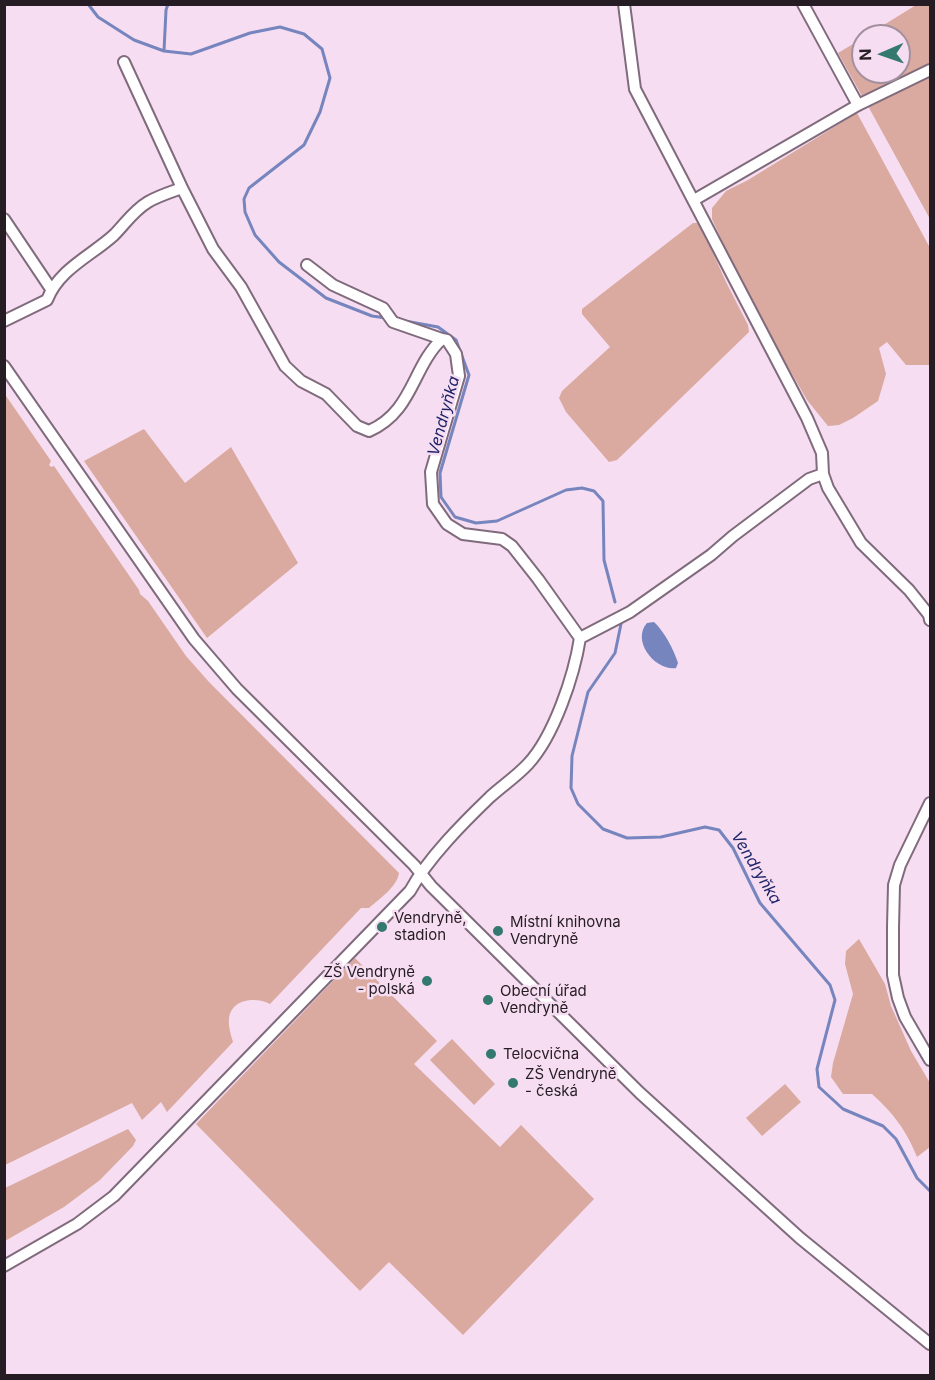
<!DOCTYPE html>
<meta charset="utf-8">
<style>
body{margin:0}
#map{position:relative;width:935px;height:1380px;overflow:hidden;background:#f6ddf1;font-family:Inter,sans-serif}
canvas{display:block}
.frame{position:absolute;inset:0;border:6px solid #261d24;pointer-events:none}
.north{position:absolute;left:851px;top:24px;width:60px;height:60px;box-sizing:border-box;background:#f6ddf1;border:2px solid #a3909f;border-radius:50%;rotate:268deg;font-size:16px;font-weight:700;line-height:24px;text-align:center;color:#261d24}
.north::after{content:'';display:block;margin:auto;width:21px;height:27px;background:#337970;clip-path:polygon(50% 0,100% 100%,50% 72%,0 100%)}
</style>
<div id="map">
<canvas width="935" height="1380"></canvas>
<div class="frame"></div>
<div class="north">N</div>
</div>
<script>
const context = document.querySelector('canvas').getContext('2d');
context.lineJoin = 'round';
function fillPath(path, color) {
  context.fillStyle = color;
  context.fill(path, 'evenodd');
}
function trace(path, color, width, dash) {
  context.strokeStyle = color;
  context.lineWidth = width;
  context.lineCap = dash ? 'butt' : 'round';
  context.setLineDash(dash || []);
  context.stroke(path);
}
function drawText(font, color, halo, rows, align = 'center') {
  context.font = font + ' Inter,sans-serif';
  context.lineWidth = 5;
  context.setLineDash([]);
  context.textBaseline = 'middle';
  context.strokeStyle = halo;
  context.fillStyle = color;
  for (const [text, x, y, turn = 0] of rows) {
    context.save();
    context.translate(x, y);
    context.rotate((+turn || 0) * Math.PI / 180);
    context.textAlign = isNaN(turn) ? turn : align;
    if (halo) context.strokeText(text, 0, 0);
    context.fillText(text, 0, 0);
    context.restore();
  }
}
const green = new Path2D(`
 M 916,5 L 930,5 L 930,65 L 862,96 L 838,53 L 863,38 L 863,72 L 899,72 L 899,36 L 866,36 Z
 M 930,75 L 930,219 L 868,106 Z
 M 857,113 L 930,248 L 930,365 L 906,365 L 887,342 L 879,348 L 886,374 L 878,401 L 853,418 L 839,425 L 828,426 L 807,400 L 747,296 L 712,219 L 712,208 L 726,191 L 748,180 Z
 M 693,223 L 697,223 L 701,226 L 726,282 L 748,325 L 749,332 L 617,460 L 609,462 L 566,412 L 559,398 L 562,391 L 610,347 L 582,314 L 582,309 Z
 M 4,393 L 51,461 L 49,465 L 51,467 L 54,466 L 139,590 L 140,594 L 148,601 L 186,656 L 209,682 L 399,873 C 397,887 379,899 369,908 L 361,908 L 270,1004 C 257,997 232,998 229,1018 C 228,1026 231,1035 233,1042 L 167,1112 L 161,1102 L 142,1120 L 132,1103 L 5,1165 Z
 M 144,429 L 185,483 L 231,447 L 298,563 L 207,638 L 84,461 Z
 M 859,939 L 885,984 L 891,1006 L 911,1051 L 930,1083 L 930,1147 L 917,1157 C 906,1130 894,1114 872,1094 L 843,1094 L 831,1077 L 833,1063 L 853,994 L 845,964 L 846,951 Z
 M 355,958 L 437,1041 L 414,1064 L 500,1147 L 521,1125 L 594,1199 L 463,1335 L 389,1262 L 360,1291 L 196,1124 Z
 M 452,1039 L 495,1084 L 474,1105 L 430,1060 Z
 M 785,1084 L 801,1102 L 762,1136 L 746,1118 Z
 M 128,1129 L 136,1140 L 133,1146 L 100,1180 L 64,1207 L 5,1241 L 5,1188 Z`);
const water = new Path2D(`
 M 654,622 C 664,631 674,650 678,663 L 676,668 C 655,671 631,641 647,623 Z`);
const stream = new Path2D(`
 M 88,4 L 98,17 L 134,40 L 164,51 L 191,54 L 250,33 L 280,27 L 304,34 L 322,49 L 330,78 L 320,112 L 304,145 L 249,188 L 244,199 L 245,212 L 255,235 L 279,262 L 326,298 L 372,316 L 386,318
 M 164,51 L 166,10 L 168,4
 M 405,321 L 438,327 L 456,340 L 469,375 L 440,473 L 441,497 L 455,517 L 476,523 L 497,521 L 566,490 L 582,488 L 594,491 L 603,501 L 604,560 L 615,602
 M 620,621 L 621,624 L 615,653 L 588,692 L 572,756 L 571,788 L 578,804 L 603,829 L 627,838 L 661,837 L 705,827 L 719,830 L 733,848 L 760,903 L 830,985 L 835,1000 L 817,1069 L 819,1087 L 843,1109 L 883,1126 L 896,1139 L 917,1178 L 930,1191`);
const minor = new Path2D(`
 M 624,4 L 635,89 L 807,418 L 822,453 L 823,474 L 828,488 L 861,543 L 909,590 L 929,615 L 930,620
 M 803,4 L 858,105
 M 124,62 L 182,188
 M 694,200 L 858,105 L 930,70
 M 4,219 L 51,289
 M 307,265 L 333,285 L 383,308 L 393,322 L 442,339
 M 4,321 L 47,300 C 59,269 91,256 114,235 C 125,224 133,211 148,202 C 158,196 171,192 182,188 L 213,249 L 241,287 L 285,366 L 301,381 L 326,394 L 357,426 L 369,431 C 413,412 412,367 442,339 L 447,340 L 456,354 L 459,376 L 431,472 L 433,504 L 447,524 L 463,534 L 502,539 L 512,546 L 538,579 L 580,638
 M 4,366 L 194,639 L 237,689 L 414,865 L 431,886 L 640,1093 L 800,1238 L 930,1344
 M 930,803 L 900,865 L 894,885 L 893,927 L 893,975 L 898,998 L 905,1017 L 930,1060
 M 4,1266 L 77,1224 L 114,1196 L 410,891 C 428,858 463,823 490,797 C 502,786 517,776 528,764 C 554,736 574,676 580,638 L 630,612 L 711,555 L 733,536 L 809,479 L 823,474`);
const markers = [
 [382,927,6,"#337970"],
 [498,931,6,"#337970"],
 [427,981,6,"#337970"],
 [488,1000,6,"#337970"],
 [491,1054,6,"#337970"],
 [513,1083,6,"#337970"]
];
const poiNames = [
 ["Vendryně,",394,918],
 ["stadion",394,935],
 ["Místní knihovna",510,922],
 ["Vendryně",510,939],
 ["ZŠ Vendryně",415,972,"right"],
 ["- polská",415,989,"right"],
 ["Obecní úřad",500,991],
 ["Vendryně",500,1008],
 ["Telocvična",503,1054],
 ["ZŠ Vendryně",525,1074],
 ["- česká",525,1091]
];
const waterNames = [
 ["Vendryňka",444,416,-75],
 ["Vendryňka",756,868,59]
];
fillPath(green, '#daa99f');
fillPath(water, '#7685be');
trace(stream, '#7685be', 3);
trace(minor, '#806b7d', 14);
trace(minor, '#fff', 10);
for (const [x, y, r, color] of markers) {
  const dot = new Path2D();
  dot.arc(x, y, r, 0, 2 * Math.PI);
  context.fillStyle = color;
  context.fill(dot);
  trace(dot, '#f6ddf1', 2);
}
drawText('15px', '#261d24', '#f6ddf1', poiNames, 'left');
drawText('italic 16px', '#1d2468', '#f6ddf1', waterNames);
</script>
